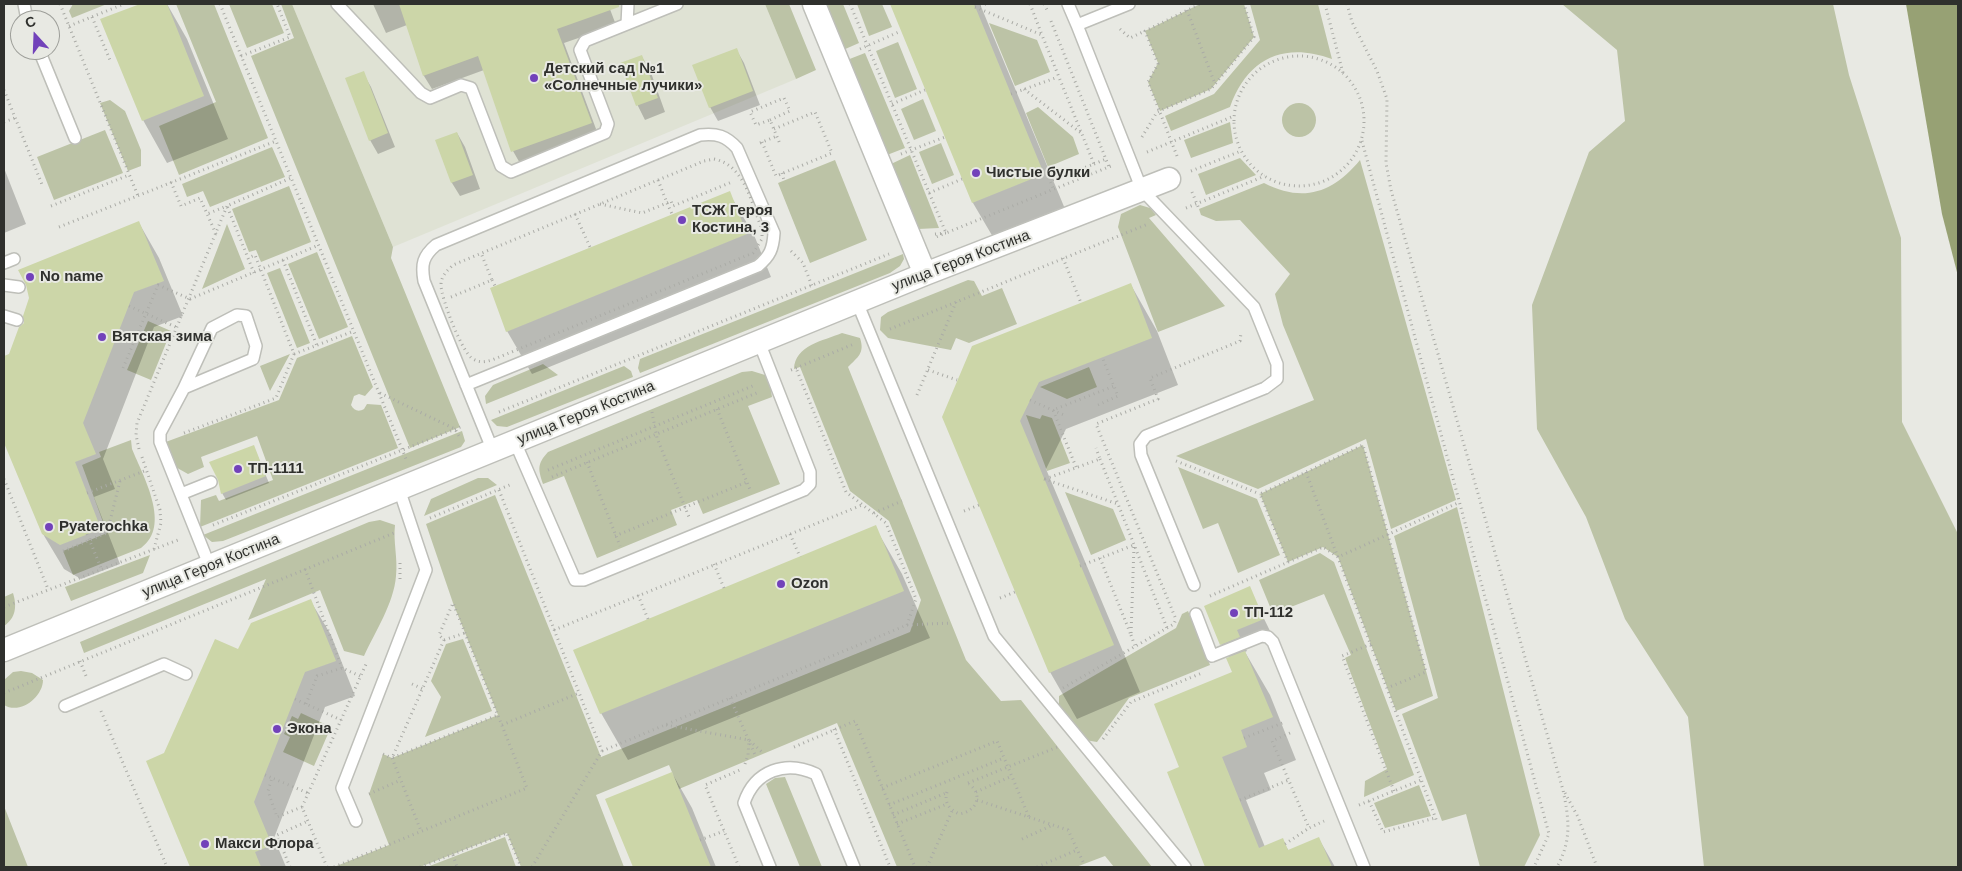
<!DOCTYPE html>
<meta charset="utf-8">
<style>
body{margin:0}
#map{position:relative;width:1962px;height:871px;overflow:hidden;background:#e8e9e3;font-family:Helvetica,sans-serif}
canvas{display:block}
.frame{position:absolute;inset:0;border:5px solid #2f302d;pointer-events:none}
.north{position:absolute;left:10px;top:10px;width:50px;height:50px;box-sizing:border-box;background:#e8e9e3;border:1px solid #9e9f9a;border-radius:50%;rotate:340deg;font-size:14px;font-weight:700;line-height:20px;text-align:center;color:#2f302d}
.north::after{content:'';display:block;margin:auto;width:18px;height:22px;background:#7242ba;clip-path:polygon(50% 0,100% 100%,50% 72%,0 100%)}
</style>
<div id="map">
<canvas width="1962" height="871"></canvas>
<div class="frame"></div>
<div class="north">С</div>
</div>
<script>
const context = document.querySelector('canvas').getContext('2d');
context.lineJoin = 'round';
function fillPath(path, color) {
  context.fillStyle = color;
  context.fill(path, 'evenodd');
}
function trace(path, color, width, dash) {
  context.strokeStyle = color;
  context.lineWidth = width;
  context.lineCap = dash ? 'butt' : 'round';
  context.setLineDash(dash || []);
  context.stroke(path);
}
function drawText(font, color, halo, rows, align = 'center') {
  context.font = font + ' Helvetica,sans-serif';
  context.lineWidth = 4;
  context.setLineDash([]);
  context.textBaseline = 'middle';
  context.strokeStyle = halo;
  context.fillStyle = color;
  for (const [text, x, y, turn = 0] of rows) {
    context.save();
    context.translate(x, y);
    context.rotate((+turn || 0) * Math.PI / 180);
    context.textAlign = isNaN(turn) ? turn : align;
    if (halo) context.strokeText(text, 0, 0);
    context.fillText(text, 0, 0);
    context.restore();
  }
}
const built = new Path2D(`
 M 292,4 L 765,4 L 796,79 L 393,247 Z`);
const green = new Path2D(`
 M 73,4 L 107,4 L 72,18 L 69,11 Z
 M 176,4 L 214,4 L 268,138 L 179,175 L 159,126 L 216,102 Z
 M 229,4 L 272,4 L 284,33 L 247,48 Z
 M 281,4 L 292,4 L 393,247 L 391,258 L 460,427 L 410,448 L 251,56 L 294,38 Z
 M 765,4 L 789,4 L 816,70 L 796,79 Z
 M 824,4 L 843,4 L 859,43 L 843,50 Z
 M 857,4 L 882,4 L 892,27 L 869,36 Z
 M 1200,4 L 1244,4 L 1254,37 L 1211,89 L 1160,111 L 1148,82 L 1158,63 L 1145,31 Z
 M 1250,4 L 1318,4 L 1332,59 C 1283,41 1247,59 1230,107 L 1171,131 L 1165,116 L 1214,94 L 1260,40 Z
 M 1562,4 L 1833,4 L 1849,75 L 1901,238 L 1902,422 L 1958,534 L 1958,867 L 1704,867 L 1688,717 L 1625,619 L 1586,517 L 1537,429 L 1532,305 L 1589,152 L 1625,121 L 1617,50 Z
 M 989,23 L 1037,40 L 1050,72 L 1015,86 Z
 M 898,42 L 917,89 L 895,98 L 876,51 Z
 M 865,53 L 905,148 L 887,155 L 847,60 Z
 M 923,99 L 936,131 L 914,140 L 901,109 Z
 M 110,100 L 125,111 L 141,150 L 141,166 L 128,171 L 100,103 Z
 M1282 120a17 17 0 1 1 34 0a17 17 0 1 1-34 0Z
 M 1038,107 L 1073,137 L 1079,154 L 1048,167 L 1026,113 Z
 M 1230,122 L 1233,143 L 1191,158 L 1184,140 Z
 M 105,130 L 123,173 L 54,200 L 37,157 Z
 M 941,143 L 954,175 L 932,184 L 919,152 Z
 M 272,147 L 285,177 L 210,207 L 203,191 L 187,197 L 182,184 Z
 M 910,155 L 939,228 L 918,229 L 891,164 Z
 M 1240,158 L 1256,175 L 1206,195 L 1198,174 Z
 M 835,160 L 867,240 L 810,263 L 778,183 Z
 M 1360,160 L 1456,500 L 1391,529 L 1366,439 L 1258,489 L 1176,456 L 1314,400 L 1283,325 L 1276,298 L 1275,294 L 1290,274 L 1240,220 L 1216,221 L 1201,215 L 1199,209 L 1264,183 C 1303,203 1333,193 1360,160 Z
 M 289,186 L 311,242 L 261,262 L 256,250 L 249,252 L 232,209 Z
 M 1140,205 L 1150,208 L 1156,215 L 1149,218 L 1225,306 L 1158,332 L 1118,227 L 1121,214 Z
 M 227,224 L 245,269 L 202,289 Z
 M 317,252 L 348,327 L 319,339 L 288,264 Z
 M 903,254 L 904,259 L 900,266 L 890,273 L 640,373 L 638,368 L 640,359 Z
 M 280,268 L 310,343 L 297,348 L 267,273 Z
 M 968,280 L 974,281 L 982,296 L 1002,288 L 1017,324 L 969,343 L 956,338 L 951,350 L 888,338 L 880,330 L 881,317 L 888,312 Z
 M 148,321 L 171,331 L 151,380 L 127,370 Z
 M 842,333 L 860,338 C 865,353 858,357 848,367 L 966,660 L 1001,701 L 1021,700 L 1152,867 L 1114,867 L 1105,856 L 1076,867 L 897,867 L 837,723 L 679,789 L 669,765 L 596,795 L 624,867 L 521,867 L 507,833 L 420,867 L 334,867 L 389,845 L 369,794 L 383,754 L 392,758 L 498,715 L 453,603 L 426,524 L 495,495 L 601,757 L 910,632 L 921,600 L 889,521 L 850,491 L 800,367 L 794,369 C 795,345 823,341 842,333 Z
 M 352,336 L 373,387 L 365,396 L 359,394 L 354,396 L 351,405 C 354,411 359,412 364,409 L 367,404 L 381,405 L 398,448 L 200,527 L 201,500 L 216,495 L 219,501 L 273,480 L 257,436 L 201,457 L 204,467 L 188,474 L 172,465 L 163,443 L 279,400 L 297,358 Z
 M 290,354 L 270,391 L 260,366 Z
 M 543,364 L 558,375 L 486,404 L 485,396 L 493,385 Z
 M 624,366 L 631,371 L 633,377 L 507,427 L 497,426 L 491,420 Z
 M 1089,367 L 1097,387 L 1067,399 L 1040,387 Z
 M 752,371 L 765,375 L 770,383 L 772,397 L 748,406 L 780,484 L 703,514 L 697,500 L 671,510 L 677,525 L 597,558 L 564,476 L 543,484 C 538,469 537,464 548,452 L 742,372 Z
 M 1026,415 L 1040,419 L 1042,415 L 1052,418 L 1070,463 L 1047,471 Z
 M 462,431 L 465,441 L 461,447 L 223,541 L 212,542 L 203,535 Z
 M 131,440 L 132,449 C 143,476 172,526 141,548 L 73,575 L 63,551 L 107,533 L 82,465 L 101,457 L 99,452 Z
 M 1363,445 L 1433,696 L 1396,711 L 1338,557 L 1323,547 L 1288,562 L 1260,494 Z
 M 1178,467 L 1257,499 L 1280,555 L 1238,573 L 1218,523 L 1203,529 Z
 M 478,478 L 488,478 L 497,485 L 424,516 L 431,499 Z
 M 1065,492 L 1113,509 L 1126,540 L 1091,555 Z
 M 1457,507 L 1540,835 L 1524,867 L 1480,867 L 1466,814 L 1442,821 L 1402,714 L 1438,698 L 1394,536 Z
 M 380,520 L 395,525 C 393,542 398,558 396,576 C 394,603 375,632 364,656 L 344,651 L 320,590 L 248,620 L 266,579 L 84,653 L 80,642 L 369,522 Z
 M 1320,553 L 1334,562 L 1414,775 L 1364,797 L 1365,781 L 1387,769 L 1345,658 L 1351,655 L 1324,594 L 1273,614 L 1259,580 Z
 M 150,555 L 143,573 L 71,601 L 65,587 Z
 M 13,593 C 17,606 16,618 4,626 L 4,597 Z
 M 1188,611 L 1210,665 L 1129,698 L 1097,742 L 1085,740 L 1059,710 L 1059,696 L 1176,628 L 1182,614 Z
 M 463,639 L 492,711 L 425,737 L 441,697 L 431,681 L 446,644 Z
 M 21,671 L 32,673 L 43,680 C 43,697 20,715 4,705 L 4,680 L 13,672 Z
 M 301,713 L 331,727 L 314,766 L 283,752 L 290,737 L 284,734 L 292,716 L 298,719 Z
 M 785,777 L 822,867 L 800,867 L 766,784 L 775,778 Z
 M 1419,785 L 1431,816 L 1385,828 L 1374,803 Z
 M 4,806 L 28,867 L 4,867 Z
 M 505,837 L 516,867 L 427,867 Z`);
const water = new Path2D(`
 M 1906,4 L 1958,4 L 1958,276 L 1942,214 Z`);
const shadow = new Path2D(`
 M 144,4 L 167,4 L 187,39 L 228,139 L 167,163 L 143,120 L 102,20 Z
 M 373,4 L 608,4 L 616,25 L 564,43 L 599,137 L 521,165 L 513,151 L 484,70 L 432,89 L 424,76 L 407,25 L 386,33 Z
 M 891,4 L 980,4 L 1070,221 L 1000,249 L 973,203 Z
 M 736,49 L 744,63 L 760,105 L 718,121 L 710,107 Z
 M 642,57 L 650,70 L 665,112 L 645,120 L 638,106 L 622,64 Z
 M 363,73 L 371,87 L 395,147 L 378,154 L 370,140 Z
 M 457,133 L 465,147 L 480,189 L 460,196 L 452,183 L 437,141 Z
 M 4,168 L 26,224 L 4,233 Z
 M 729,193 L 754,235 L 771,277 L 532,374 L 507,331 Z
 M 139,223 L 159,258 L 183,316 L 154,327 L 103,459 L 115,489 L 94,497 L 120,564 L 81,579 L 64,569 L 43,534 L 4,440 L 4,357 L 10,354 Z
 M 1131,285 L 1157,331 L 1178,385 L 1066,429 L 1046,469 L 1140,692 L 1077,719 L 1050,672 L 973,347 Z
 M 254,447 L 269,483 L 226,500 L 222,493 Z
 M 875,527 L 902,574 L 930,638 L 628,760 L 601,713 Z
 M 1249,588 L 1271,633 L 1244,645 L 1247,651 L 1245,652 L 1270,695 L 1296,760 L 1264,773 L 1271,790 L 1246,800 L 1265,847 L 1282,840 L 1289,851 L 1319,839 L 1335,867 L 1207,867 L 1168,773 L 1181,768 L 1234,672 L 1230,658 L 1221,644 Z
 M 310,600 L 331,635 L 355,696 L 325,707 L 274,838 L 286,867 L 191,867 L 148,761 L 165,754 L 239,651 Z
 M 672,773 L 692,808 L 716,867 L 634,867 L 607,800 Z`);
const building = new Path2D(`
 M 140,4 L 167,4 L 204,96 L 142,121 L 100,19 Z
 M 399,4 L 619,4 L 619,7 L 557,29 L 592,123 L 511,152 L 478,56 L 423,76 Z
 M 890,4 L 974,4 L 1044,174 L 972,203 Z
 M 737,48 L 753,91 L 709,108 L 692,65 Z
 M 642,55 L 658,98 L 636,106 L 620,63 Z
 M 364,71 L 388,133 L 369,141 L 345,78 Z
 M 457,132 L 473,175 L 451,183 L 435,140 Z
 M 730,191 L 747,234 L 506,332 L 490,288 Z
 M 139,221 L 164,281 L 134,292 L 83,423 L 96,454 L 75,462 L 101,529 L 60,545 L 42,534 L 4,443 L 4,356 L 9,354 L 19,327 L 24,323 L 23,316 L 29,298 L 26,285 L 18,270 Z
 M 1131,283 L 1152,338 L 1039,382 L 1020,421 L 1114,645 L 1049,673 L 942,417 L 972,346 Z
 M 254,445 L 266,476 L 221,494 L 218,480 L 209,462 Z
 M 876,525 L 904,591 L 600,714 L 573,650 Z
 M 1250,586 L 1264,619 L 1237,630 L 1240,637 L 1220,645 L 1204,606 Z
 M 311,599 L 336,661 L 305,672 L 254,802 L 272,845 L 255,852 L 261,867 L 190,867 L 146,761 L 164,753 L 215,639 L 238,649 L 251,623 Z
 M 1245,651 L 1273,717 L 1241,730 L 1247,747 L 1222,757 L 1259,848 L 1283,838 L 1288,850 L 1319,837 L 1332,867 L 1205,867 L 1167,772 L 1179,767 L 1154,704 L 1232,672 L 1226,658 Z
 M 672,772 L 711,867 L 633,867 L 605,799 Z`);
const path = new Path2D(`
 M 60,4 L 138,196
 M 220,4 L 406,459
 M 850,4 L 946,233 L 1111,166
 M 1030,4 L 1042,35
 M 1044,4 L 1048,12
 M 1325,4 L 1343,73
 M 1347,4 L 1352,22 L 1377,71 L 1387,99 L 1386,163 L 1391,190 L 1563,790 C 1569,819 1572,840 1557,867
 M 975,7 L 1042,35 L 1094,164 L 1050,181 L 1054,190
 M 975,7 L 986,4
 M 1187,10 L 1215,84
 M 92,17 L 110,60
 M 1051,21 L 1109,167
 M 69,26 L 124,4
 M 1120,29 L 1130,38 L 1145,31
 M 860,49 L 901,31
 M 241,56 L 290,37 L 277,4
 M1234 121a65 65 0 1 1 130 0a65 65 0 1 1-130 0Z
 M 1024,89 L 1081,133
 M 4,90 L 43,187
 M 1011,94 L 1058,77
 M 892,104 L 925,90
 M 770,120 L 790,111 L 784,98 L 750,112 L 756,125 L 770,120 L 780,144
 M 4,122 L 15,118
 M 1142,137 L 1157,112 L 1211,89 L 1254,37 L 1244,4
 M 1362,141 L 1549,834 L 1534,867
 M 762,142 L 776,176 L 832,153 L 815,112 L 774,129
 M 760,143 L 777,136
 M 1147,152 L 1234,116
 M 901,154 L 945,137
 M 1177,156 L 1148,82 L 1158,64 L 1145,31 L 1200,4
 M 714,159 C 745,165 751,203 762,229 L 762,239 L 753,253 L 492,360 C 485,362 480,363 473,359 C 462,353 441,298 441,285 C 441,276 447,271 453,265 L 704,161 Z
 M 1094,164 L 1106,159
 M 1191,171 L 1241,151
 M 782,173 L 784,180
 M 658,180 L 667,203 L 671,201 L 673,206 L 732,182
 M 171,182 L 181,206 L 200,198 L 216,234
 M 1192,192 L 1199,209
 M 929,193 L 962,179
 M 600,204 L 642,213 L 667,203 L 672,214
 M 51,206 L 129,175
 M 1186,208 L 1265,176
 M 575,214 L 590,247
 M 59,227 L 276,141
 M 935,234 L 946,233 L 936,237
 M 791,251 L 803,263 L 812,286
 M 1063,258 L 1081,303
 M 283,260 L 317,346
 M 254,273 L 227,206 L 291,178
 M 492,280 L 495,286
 M 451,297 L 492,280 L 481,253
 M 129,306 L 178,328
 M 890,329 L 1148,224
 M 294,354 L 354,331
 M 123,368 L 158,285 L 190,299 L 319,245
 M 791,370 L 854,344
 M 928,370 L 957,380
 M 380,393 L 455,429 L 459,436
 M 917,395 L 956,302
 M 1030,400 L 1066,416
 M 1098,405 L 1118,396 L 1102,357
 M 717,409 L 751,492
 M 499,412 L 889,254
 M 652,412 L 657,438 L 689,517
 M 184,433 L 276,398 L 294,354 L 255,255 L 248,258
 M 139,449 L 136,435 L 137,423 L 227,206 L 207,214
 M 142,457 L 160,510 L 161,523 L 154,549
 M 1100,459 L 1118,504
 M 1176,461 L 1260,494
 M 587,462 L 620,546
 M 1076,467 L 1053,410 L 1114,386
 M 548,470 L 755,385
 M 1306,472 L 1437,822
 M 552,477 L 759,392
 M 4,479 L 48,589
 M 1044,479 L 1118,504 L 1167,628
 M 1045,479 L 1100,459 L 1096,448
 M 499,490 L 602,751 L 532,867
 M 87,493 L 147,470
 M 964,511 L 979,505
 M 874,513 L 902,501
 M 430,518 L 512,484
 M 213,525 L 463,426
 M 87,534 L 101,568
 M 790,534 L 800,557
 M 615,536 L 747,482
 M 63,551 L 107,533 L 120,481
 M 1288,562 L 1260,494 L 1363,445 L 1426,672 L 1387,688
 M 714,564 L 724,588
 M 1080,566 L 1134,545 L 1131,635 L 1100,558
 M 305,569 L 342,668
 M 400,579 L 400,561
 M 638,595 L 648,619
 M 1210,596 L 1323,547 L 1338,557 L 1460,502
 M 1000,598 L 1015,592
 M 4,607 L 178,540
 M 1175,617 L 1096,424 L 1158,399 L 1150,378 L 1240,341 L 1241,333
 M 907,625 L 951,623
 M 554,630 L 862,505
 M 1131,635 L 1135,646
 M 444,640 L 392,758 L 498,715
 M 1371,644 L 1342,656 L 1394,791
 M 80,661 L 86,676
 M 412,684 L 423,689
 M 1063,688 L 1174,624 L 1176,619
 M 4,693 L 394,533
 M 730,698 L 756,757
 M 295,699 L 341,720
 M 306,704 L 317,676 L 342,668 L 360,676
 M 101,711 L 167,867
 M 502,725 L 579,693
 M 666,725 L 749,740 L 763,753
 M 834,729 L 890,867
 M 1290,733 L 1272,741 L 1309,828 L 1324,821
 M 1244,738 L 1285,722
 M 1103,739 L 1131,702 L 1202,673
 M 794,747 L 855,721 L 915,867
 M 602,751 L 907,625 L 916,599 L 886,523 L 846,492 L 796,368
 M 383,754 L 392,758 L 421,831
 M 745,764 L 748,755 L 749,741
 M 265,775 L 272,778
 M 968,783 L 1060,746
 M 882,788 L 997,741 L 1029,817
 M 947,792 C 944,803 949,809 959,814 C 976,812 984,795 969,784
 M 976,792 L 1012,776
 M 1565,793 L 1578,817 L 1597,867
 M 369,794 L 401,780
 M 977,800 L 1068,830 L 1084,864
 M 1240,800 L 1289,780
 M 1369,801 L 1383,832 L 1435,818
 M 889,805 L 1004,758
 M 1359,805 L 1421,780
 M 302,807 L 277,817 L 268,791 L 272,778 L 308,793
 M 893,815 L 946,793
 M 897,824 L 947,804
 M 1022,839 L 1053,825
 M 700,840 L 724,831
 M 1285,844 L 1309,828
 M 453,855 L 457,867
 M 290,867 L 277,835 L 308,821
 M 327,867 L 302,807 L 367,662
 M 334,867 L 527,788 L 453,603 L 439,635 L 444,640 L 465,633
 M 420,867 L 507,833 L 521,867
 M 739,867 L 705,785 L 740,770
 M 927,867 L 952,811
 M 1037,867 L 1077,850`);
const lane = new Path2D(`
 M 24,4 L 27,20
 M 337,4 L 421,93 L 430,98 L 461,85 L 471,88 L 501,166 L 511,172 L 605,133 L 608,124 L 580,50 L 585,41 L 677,4
 M 1068,4 L 1077,25 L 1129,4
 M 627,24 L 628,4
 M 1077,25 L 1142,190 L 1254,307 L 1277,364 L 1277,379 L 1265,388 L 1146,436 L 1140,444 L 1141,455 L 1194,585
 M 39,50 L 75,138
 M 4,263 L 14,259
 M 4,285 L 19,287
 M 857,302 L 994,636 L 1185,867
 M 4,316 L 17,320
 M 466,385 L 758,266 C 770,256 773,249 774,233 L 737,148 C 726,136 717,133 700,135 L 436,245 C 423,256 421,264 424,281 L 493,451
 M 184,388 L 212,328 L 237,315 L 246,316 L 256,346 L 253,359 L 184,388 L 160,433 L 160,442 L 210,567
 M 515,442 L 575,580 L 584,580 L 804,490 L 810,484 L 810,472 L 759,342
 M 181,494 L 211,482
 M 1196,614 L 1212,656 L 1262,636 L 1268,637 L 1273,642 L 1364,867
 M 65,706 L 164,664 L 186,674
 M 356,821 L 342,788 L 426,570 L 399,489
 M 770,867 L 744,803 C 755,770 786,760 816,774 L 854,867`);
const street = new Path2D(`
 M 814,4 L 925,274
 M 4,650 L 925,274 L 1169,179`);
const markers = [
 [534,78,5,"#7242ba"],
 [976,173,5,"#7242ba"],
 [682,220,5,"#7242ba"],
 [30,277,5,"#7242ba"],
 [102,337,5,"#7242ba"],
 [238,469,5,"#7242ba"],
 [49,527,5,"#7242ba"],
 [781,584,5,"#7242ba"],
 [1234,613,5,"#7242ba"],
 [277,729,5,"#7242ba"],
 [205,844,5,"#7242ba"]
];
const poiNames = [
 ["Детский сад №1",544,69],
 ["«Солнечные лучики»",544,86],
 ["Чистые булки",986,173],
 ["ТСЖ Героя",692,211],
 ["Костина, 3",692,228],
 ["No name",40,277],
 ["Вятская зима",112,337],
 ["ТП-1111",248,469],
 ["Pyaterochka",59,527],
 ["Ozon",791,584],
 ["ТП-112",1244,613],
 ["Экона",287,729],
 ["Макси Флора",215,844]
];
const streetNames = [
 ["улица Героя Костина",961,261,-21],
 ["улица Героя Костина",586,413,-22],
 ["улица Героя Костина",211,566,-22]
];
fillPath(built, '#dfe2d4');
fillPath(green, '#bcc3a6');
fillPath(water, '#97a174');
fillPath(shadow, '#0003');
fillPath(building, '#ccd6a8');
trace(lane, '#bebfb9', 14);
trace(street, '#bebfb9', 25);
trace(path, '#aaaba6', 3, [1, 4]);
trace(lane, '#fff', 11);
trace(street, '#fff', 22);
for (const [x, y, r, color] of markers) {
  const dot = new Path2D();
  dot.arc(x, y, r, 0, 2 * Math.PI);
  context.fillStyle = color;
  context.fill(dot);
  trace(dot, '#e8e9e3', 2);
}
drawText('bold 15px', '#2f302d', '#e8e9e3', poiNames, 'left');
drawText('15px', '#2f302d', '#e8e9e3', streetNames);
</script>
